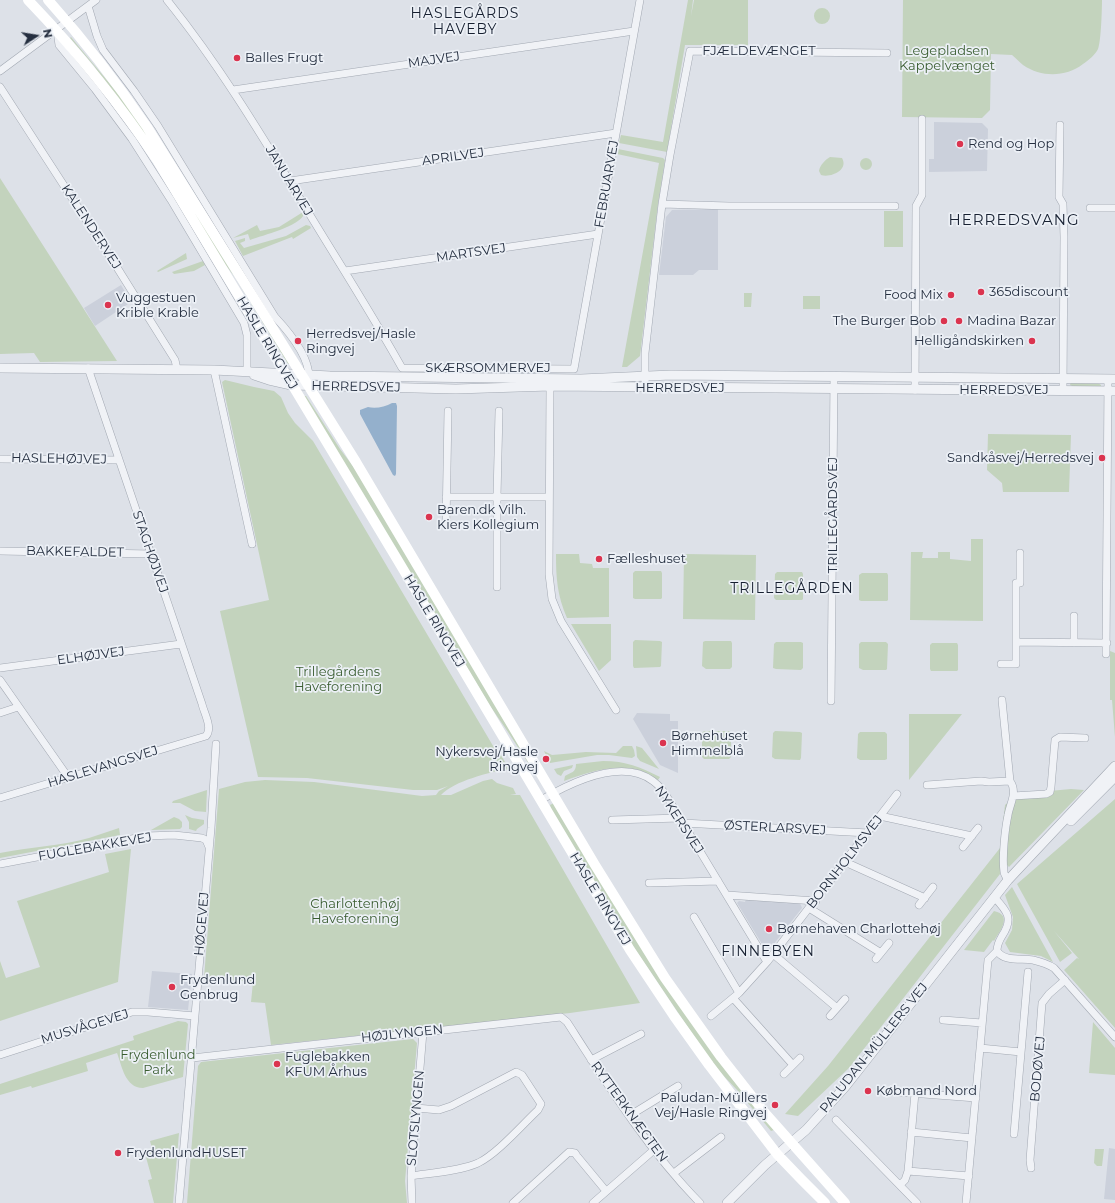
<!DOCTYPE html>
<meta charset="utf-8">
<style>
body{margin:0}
#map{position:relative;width:1115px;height:1203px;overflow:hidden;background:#dde1e8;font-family:Montserrat,sans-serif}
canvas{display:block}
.north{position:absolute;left:16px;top:16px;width:40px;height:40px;-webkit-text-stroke:3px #ecf0f6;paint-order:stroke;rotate:78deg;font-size:11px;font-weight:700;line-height:16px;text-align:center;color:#252f40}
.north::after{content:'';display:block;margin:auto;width:14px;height:18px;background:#252f40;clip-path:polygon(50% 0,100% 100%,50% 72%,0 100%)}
</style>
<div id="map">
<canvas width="1115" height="1203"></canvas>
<div class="north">N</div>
</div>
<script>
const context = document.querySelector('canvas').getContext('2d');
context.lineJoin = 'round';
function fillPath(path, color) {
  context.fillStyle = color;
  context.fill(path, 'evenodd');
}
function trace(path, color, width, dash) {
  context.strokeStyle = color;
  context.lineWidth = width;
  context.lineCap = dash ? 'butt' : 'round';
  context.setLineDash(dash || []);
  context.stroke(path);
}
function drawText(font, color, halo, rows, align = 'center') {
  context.font = font + ' Montserrat,sans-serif';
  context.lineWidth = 3.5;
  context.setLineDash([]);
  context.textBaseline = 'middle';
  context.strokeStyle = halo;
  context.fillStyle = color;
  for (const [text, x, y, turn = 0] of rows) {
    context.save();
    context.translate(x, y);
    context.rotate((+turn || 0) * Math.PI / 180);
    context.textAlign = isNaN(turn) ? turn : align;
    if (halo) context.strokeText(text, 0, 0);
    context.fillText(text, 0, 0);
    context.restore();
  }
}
const built = new Path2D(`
 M 934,122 L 982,123 L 988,129 L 987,171 L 929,172 L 929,159 L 934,159 Z
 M 718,209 L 718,270 L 699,270 L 693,275 L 659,275 L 666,217 L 672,210 Z
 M 121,285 L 131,302 L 95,326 L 84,308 Z
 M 637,713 L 670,714 L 670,721 L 678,721 L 678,773 L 660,765 L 633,719 Z
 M 746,899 L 800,903 L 802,908 L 769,950 L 765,949 L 737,903 L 739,901 L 745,902 Z
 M 152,971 L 192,974 L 188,1010 L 148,1007 Z
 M 1109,1148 L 1115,1149 L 1115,1200 L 1104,1199 Z`);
const green = new Path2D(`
 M 688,0 L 693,0 L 691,16 L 694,0 L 748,0 L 748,45 L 685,45 L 667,152 L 619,143 L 621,135 L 663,142 Z
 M 903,0 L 1102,0 C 1102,10 1101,42 1098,49 C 1095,55 1089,60 1083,64 C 1066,77 1042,78 1023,65 C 1019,62 1016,58 1012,55 L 991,54 L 990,110 L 982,118 L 902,117 Z
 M814 16a8 8 0 1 1 16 0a8 8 0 1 1-16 0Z
 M 71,37 C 92,63 114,87 134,114 L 290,364 L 288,364 L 235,277 L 223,262 L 94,66 L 70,38 Z
 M 618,149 L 663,158 L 665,160 L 658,204 L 640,356 L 627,367 L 622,367 L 659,163 L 617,154 Z
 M 830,157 L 842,158 C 849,170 831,178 821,175 L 819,171 C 820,165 825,160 830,157 Z
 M860 164a6 6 0 1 1 12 0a6 6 0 1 1-12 0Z
 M 0,178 L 117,361 L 40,362 L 34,353 L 0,354 Z
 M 884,211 L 903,211 L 903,247 L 884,247 Z
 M 303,212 L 304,214 C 299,227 263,235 250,240 L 248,234 L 233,238 L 257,225 L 260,231 L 279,227 Z
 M 306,225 L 310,226 L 311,228 L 293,239 L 292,237 L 243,256 L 235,241 L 245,238 L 245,241 L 240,243 L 244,248 L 286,236 Z
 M 186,253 L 187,259 L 158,272 L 157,271 Z
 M 203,261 L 205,265 L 194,271 L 174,274 L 172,272 Z
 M 744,293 L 752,293 L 751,307 L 744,307 Z
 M 803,296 L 820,296 L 820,309 L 803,309 Z
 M 225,380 L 254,387 L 274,391 L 281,397 L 288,413 L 295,423 L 313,441 L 499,756 L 487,764 L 501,755 L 509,769 C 490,772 454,781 441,795 L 451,795 L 483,781 L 492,779 L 497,783 L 513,788 L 516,794 L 510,795 L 520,795 L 640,1003 L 570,1013 L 271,1045 L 265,1003 L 251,1002 L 253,982 L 204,978 L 219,789 L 245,782 L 265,780 L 314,782 L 422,796 L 436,795 L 439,791 L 448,786 L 437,790 L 413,790 L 307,778 L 258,777 L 220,611 L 269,600 L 222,382 Z
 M 1071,382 L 1098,383 L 1101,385 L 1101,387 L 1074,387 L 1070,385 Z
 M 303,396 L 306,396 L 340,449 L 359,474 L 540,780 L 540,781 L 508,732 L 490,706 Z
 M 988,434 L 1071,435 L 1069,492 L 1003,492 L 1002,483 L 987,470 Z
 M 971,539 L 983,539 L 983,621 L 910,620 L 911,552 L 923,552 L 922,558 L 938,558 L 938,552 L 950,552 L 950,559 L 971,561 Z
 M 556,554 L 579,554 L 580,563 L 592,564 L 593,568 L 609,568 L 609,617 L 567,618 C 557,595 556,578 556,554 Z
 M 684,554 L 756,555 L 755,620 L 683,619 Z
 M 635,571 L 661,571 L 662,573 L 662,598 L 661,599 L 635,599 L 633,598 L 633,573 Z
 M 777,572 L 802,572 L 803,574 L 803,599 L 802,600 L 776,600 L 774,598 L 775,574 Z
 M 862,573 L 887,573 L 888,575 L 888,600 L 887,601 L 861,601 L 859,600 L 859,575 Z
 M 571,624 L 611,624 L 611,660 L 599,671 Z
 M 635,640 L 660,641 L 662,642 L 661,666 L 660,667 L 634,668 L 633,666 L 633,642 Z
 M 705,641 L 731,641 L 732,643 L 732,667 L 730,669 L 706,669 L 702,666 L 703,642 Z
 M 776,642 L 801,642 L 803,643 L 803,668 L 801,670 L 776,669 L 773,668 L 774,644 Z
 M 861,642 L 886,642 L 888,644 L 887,669 L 886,670 L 863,670 L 859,668 L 859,644 Z
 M 932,643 L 957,643 L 958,645 L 958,670 L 957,671 L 931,671 L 930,669 L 930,645 Z
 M 1110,651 L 1115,653 L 1115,737 L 1112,700 L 1110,700 Z
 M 909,714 L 962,714 L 909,780 Z
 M 704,731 L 729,731 L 731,733 L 731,757 L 729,759 L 704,759 L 702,757 L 702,733 Z
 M 775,731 L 800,732 L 802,733 L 801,758 L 800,760 L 775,759 L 772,757 L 773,733 Z
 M 860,732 L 885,732 L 887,734 L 887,759 L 885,760 L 860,760 L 857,758 L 858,734 Z
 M 623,746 L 632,746 L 634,750 L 635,756 L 632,758 L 609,755 L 597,755 L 550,763 L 544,751 L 552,755 L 586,752 L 616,753 Z
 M 636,746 L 642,748 L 659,769 L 640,761 L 637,757 Z
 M 603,761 C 626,761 640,767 660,777 L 658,780 C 653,777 649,774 644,772 C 618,762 589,772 564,781 L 565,776 C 571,772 576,773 576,764 Z
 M 573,765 L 572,768 L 564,771 L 561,776 L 557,774 L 554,769 Z
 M 1071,789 L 1084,790 L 1009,867 L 1007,865 L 849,1068 L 798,1116 L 785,1114 L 828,1066 L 1000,848 L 1005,805 L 1017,794 Z
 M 207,790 L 206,812 L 195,811 L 180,803 L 172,803 L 173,801 Z
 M 1115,799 L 1115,1028 L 1064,970 L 1077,958 L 1079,959 L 1054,931 L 1072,953 L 1060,962 L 1017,884 Z
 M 554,803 L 614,904 L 774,1130 L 771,1131 L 738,1091 L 718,1070 L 706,1054 L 633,946 L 552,812 L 550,805 Z
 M 185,815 L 192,818 L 204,820 L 204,824 L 197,829 L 196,831 L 189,829 L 189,822 Z
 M 174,817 L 179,819 L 182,822 L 182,827 L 180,829 L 151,830 Z
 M 119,828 L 120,835 L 0,858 L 0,853 C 30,847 60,846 89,838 C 99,835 109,831 119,828 Z
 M 131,849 L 118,982 L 0,1021 L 0,961 L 6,978 L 40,967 L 17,901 L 109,872 L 105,854 Z
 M 1012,887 L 1053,962 L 1041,956 L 1010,952 L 1005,943 L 1012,930 L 1013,917 L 1005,895 Z
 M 994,911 C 1013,915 1000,931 994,941 L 993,940 L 984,952 L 964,950 Z
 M 178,1021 L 186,1022 L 188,1024 L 183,1077 L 143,1088 C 125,1088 122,1066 117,1053 L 86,1063 L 88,1071 L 32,1088 L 31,1086 L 0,1095 L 0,1084 L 134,1040 L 133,1036 Z
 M 1093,1022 L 1115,1048 L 1115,1075 L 1089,1073 Z
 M 413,1039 L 417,1043 L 405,1181 L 407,1203 L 187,1203 L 198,1066 L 201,1062 Z
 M 179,1133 L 173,1203 L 154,1203 L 148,1180 L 152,1179 L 144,1150 L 152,1148 L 150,1141 Z
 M 1095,1149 L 1104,1149 L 1102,1166 L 1097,1166 L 1094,1163 Z`);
const water = new Path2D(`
 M 392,403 L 396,403 L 397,406 L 396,474 L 395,476 L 393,475 L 360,414 L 360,410 L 368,407 C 375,409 385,407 392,403 Z`);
const minor = new Path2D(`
 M 167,0 C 221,67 265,141 310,215 C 341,266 373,316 402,368 L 574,369 L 640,0
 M 88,6 L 97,36 L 103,50 L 134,91 L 158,126 L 275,317 C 290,333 310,357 309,379
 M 57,31 L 59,45 L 95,89 L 132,139 L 171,200 L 244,323 L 247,335 L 247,372
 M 0,71 L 96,0
 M 0,87 L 118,269 L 175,360 L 177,369
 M 233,90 L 634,31
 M 1060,125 L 1059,197 L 1063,204 L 1064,237 L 1063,391
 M 290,181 L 616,133
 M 662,204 L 729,206 L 895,206
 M 1090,208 L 1115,208
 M 345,271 L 598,234
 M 214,370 L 252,544
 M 550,386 L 549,574 L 552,599 L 561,621 L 616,710
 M 645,387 L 645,353 L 662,204 L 670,155 L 690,51 L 887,53
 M 915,390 L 916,206 L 922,195 L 922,119
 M 0,459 L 119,460
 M 446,497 L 549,497
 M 446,526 L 448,411
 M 0,551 L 151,554
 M 497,587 L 497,497 L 499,411
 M 1016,642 L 1107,643
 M 1074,643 L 1074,616
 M 1106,654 L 1108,379
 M 1001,664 L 1016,664 L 1016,583 L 1020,583 L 1020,553
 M 0,668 L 181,644
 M 0,680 L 68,777
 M 1002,700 L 1010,781 C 1018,792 1010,803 1008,815 C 1005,829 1002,857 1004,872 C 1004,874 1006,877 1008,880
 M 831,701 L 834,376
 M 0,713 L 18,707
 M 927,785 L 981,781 L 989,782 L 1010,781
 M 1013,796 L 1046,794 L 1050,792 L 1051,787 L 1055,740 L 1060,737 L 1085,738
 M 0,798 L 206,736 C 213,728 204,713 202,704 L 88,368
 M 541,800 C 570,783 621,757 653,781 C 660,786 665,793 669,800 L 767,962
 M 880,816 L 972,836
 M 612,820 L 680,818
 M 683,823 L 868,833
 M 963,847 L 978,828
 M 845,862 L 925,898
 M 0,864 L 147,836 L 174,835 L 202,838 L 206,840 L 209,847
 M 649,883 L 718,881
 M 727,895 L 816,901
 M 919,905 L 933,887
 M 809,908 L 881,953
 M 694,917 L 739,993
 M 997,951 C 1004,962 1022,958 1033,960 C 1041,962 1048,964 1054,968 L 1115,1037
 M 773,954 L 837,1008
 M 876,959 L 889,943
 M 733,998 L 793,1065
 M 711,1016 L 739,993 L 767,962 L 897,794
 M 830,1016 L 845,999
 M 943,1020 L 982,1023
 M 980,1048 L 1021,1052
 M 0,1055 L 132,1012 L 148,1012 L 195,1016
 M 192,1058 L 561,1017 L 567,1022 C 607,1084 648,1150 700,1203
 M 591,1060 L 641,1034
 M 784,1074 L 800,1058
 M 884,1091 L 976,1098
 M 629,1116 L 678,1086
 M 836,1120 L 917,1203
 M 911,1132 L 972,1138
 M 1014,1134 L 1028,972
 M 1031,1168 L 1030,1160 L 1042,1003 L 1049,994 L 1065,980
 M 908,1171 L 969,1176
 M 674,1173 L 721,1137
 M 411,1176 C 431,1173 460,1171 478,1163 C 497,1154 522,1125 538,1110 L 541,1104 L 522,1075 L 516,1072 L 451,1106 L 439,1110 L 416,1108
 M 900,1185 L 905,1180 L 908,1171 L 915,1093
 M 179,1203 L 211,828 L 216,744
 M 412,1203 L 411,1176 L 423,1032
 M 513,1203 L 569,1152 L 575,1153 L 577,1156 L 606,1191
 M 593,1203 L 655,1149
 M 966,1203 L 988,960 L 997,951 C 997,945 999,941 1002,936 C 1014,918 1007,911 994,897`);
const tertiary = new Path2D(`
 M 0,368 L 214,370 L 330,376 L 498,378 L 581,379 L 671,375 L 1115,379
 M 254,375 L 269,380 L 291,385 L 456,389 L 550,386 L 1115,391
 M 1071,821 L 1115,777
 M 727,1203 L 765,1165 L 806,1130 L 845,1087 L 1008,880 L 1115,766`);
const secondary = new Path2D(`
 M 28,0 C 77,51 118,101 157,160 L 397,559 L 630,950 L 674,1016 L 709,1065 L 777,1154 L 801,1179 L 825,1203
 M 48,0 C 84,40 117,83 147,127 L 356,462 L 595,865 L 665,978 L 721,1057 L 765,1113 L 845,1203`);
const markers = [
 [237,58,4,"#db344f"],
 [960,144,4,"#db344f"],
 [981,292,4,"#db344f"],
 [951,295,4,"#db344f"],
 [108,305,4,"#db344f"],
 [944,321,4,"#db344f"],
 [959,321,4,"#db344f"],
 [298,341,4,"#db344f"],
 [1032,341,4,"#db344f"],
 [1102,458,4,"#db344f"],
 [429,517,4,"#db344f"],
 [599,559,4,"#db344f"],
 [663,743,4,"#db344f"],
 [546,759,4,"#db344f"],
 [769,929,4,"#db344f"],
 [172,987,4,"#db344f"],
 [277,1064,4,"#db344f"],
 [868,1091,4,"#db344f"],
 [775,1105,4,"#db344f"],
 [118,1153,4,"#db344f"]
];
const streetNames = [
 ["FJÆLDEVÆNGET",759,51],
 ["MAJVEJ",434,60,-8],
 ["APRILVEJ",453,157,-8],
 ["JANUARVEJ",289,181,59],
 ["FEBRUARVEJ",607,184,-80],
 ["KALENDERVEJ",91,227,57],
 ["MARTSVEJ",471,253,-8],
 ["HASLE RINGVEJ",267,343,59],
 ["SKÆRSOMMERVEJ",488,368],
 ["HERREDSVEJ",356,387,1],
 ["HERREDSVEJ",680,388],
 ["HERREDSVEJ",1004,390],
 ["HASLEHØJVEJ",59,459,1],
 ["TRILLEGÅRDSVEJ",833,515,-90],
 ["BAKKEFALDET",75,552,1],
 ["STAGHØJVEJ",150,552,71],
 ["HASLE RINGVEJ",434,621,59],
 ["ELHØJVEJ",91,656,-8],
 ["HASLEVANGSVEJ",103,767,-17],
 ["NYKERSVEJ",679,820,57],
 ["ØSTERLARSVEJ",775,828,3],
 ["FUGLEBAKKEVEJ",95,847,-10],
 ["BORNHOLMSVEJ",845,862,-52],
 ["HASLE RINGVEJ",600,899,59],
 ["HØGEVEJ",202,924,-85],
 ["MUSVÅGEVEJ",85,1027,-17],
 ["HØJLYNGEN",402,1034,-6],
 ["PALUDAN-MÜLLERS VEJ",874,1048,-51],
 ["BODØVEJ",1038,1069,-85],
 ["RYTTERKNÆGTEN",629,1112,54],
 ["SLOTSLYNGEN",416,1118,-85]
];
const parkNames = [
 ["Legepladsen",947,51],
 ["Kappelvænget",947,66],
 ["Trillegårdens",338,672],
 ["Haveforening",338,687],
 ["Charlottenhøj",355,904],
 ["Haveforening",355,919],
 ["Frydenlund",158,1055],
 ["Park",158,1070]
];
const poiNames = [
 ["Balles Frugt",245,58],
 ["Rend og Hop",968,144],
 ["365discount",989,292],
 ["Food Mix",943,295,"right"],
 ["Vuggestuen",116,298],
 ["Krible Krable",116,313],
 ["The Burger Bob",936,321,"right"],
 ["Madina Bazar",967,321],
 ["Herredsvej/Hasle",306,334],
 ["Ringvej",306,349],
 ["Helligåndskirken",1024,341,"right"],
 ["Sandkåsvej/Herredsvej",1094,458,"right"],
 ["Baren.dk Vilh.",437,510],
 ["Kiers Kollegium",437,525],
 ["Fælleshuset",607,559],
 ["Børnehuset",671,736],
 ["Himmelblå",671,751],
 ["Nykersvej/Hasle",538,752,"right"],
 ["Ringvej",538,767,"right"],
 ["Børnehaven Charlottehøj",777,929],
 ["Frydenlund",180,980],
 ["Genbrug",180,995],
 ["Fuglebakken",285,1057],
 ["KFUM Århus",285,1072],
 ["Købmand Nord",876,1091],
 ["Paludan-Müllers",767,1098,"right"],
 ["Vej/Hasle Ringvej",767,1113,"right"],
 ["FrydenlundHUSET",126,1153]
];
const neighbourhoodNames = [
 ["HASLEGÅRDS",465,14],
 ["HAVEBY",465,30],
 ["TRILLEGÅRDEN",792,589],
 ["FINNEBYEN",768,952]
];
const quarterNames = [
 ["HERREDSVANG",1014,221]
];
fillPath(built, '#cbd0db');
fillPath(green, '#c3d3bd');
fillPath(water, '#94b0cc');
trace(minor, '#a2a8b2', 8);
trace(tertiary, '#a2a8b2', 10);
trace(minor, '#f0f2f6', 7);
trace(tertiary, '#f0f2f6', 9);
trace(secondary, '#fff', 10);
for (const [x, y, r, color] of markers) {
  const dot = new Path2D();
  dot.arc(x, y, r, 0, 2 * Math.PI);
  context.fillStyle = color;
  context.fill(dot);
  trace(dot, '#ecf0f6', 1.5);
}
drawText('13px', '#252f40', '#ecf0f6', streetNames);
drawText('13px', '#3a5d31', '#ecf0f6', parkNames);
drawText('13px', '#252f40', '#ecf0f6', poiNames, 'left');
context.letterSpacing = '1px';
drawText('14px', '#172031', '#ecf0f6', neighbourhoodNames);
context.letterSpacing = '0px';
context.letterSpacing = '1px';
drawText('15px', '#172031', '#ecf0f6', quarterNames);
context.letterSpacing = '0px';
</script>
